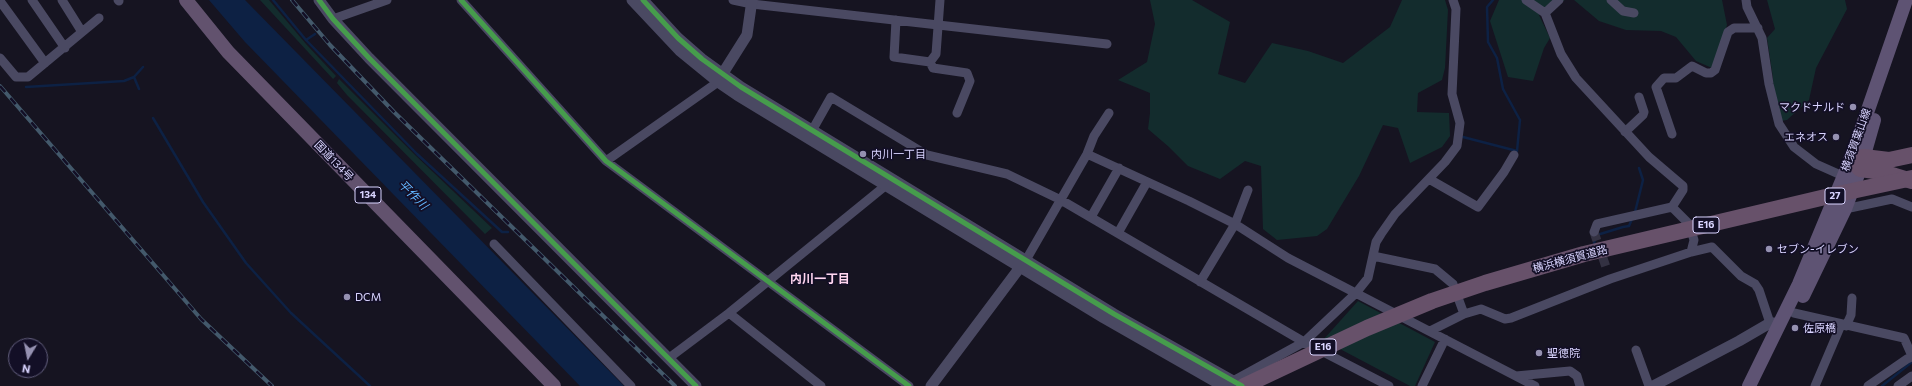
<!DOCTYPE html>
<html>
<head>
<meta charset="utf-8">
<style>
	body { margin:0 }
	#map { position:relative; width:1912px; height:386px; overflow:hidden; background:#161421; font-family:Commissioner,sans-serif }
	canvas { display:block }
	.north { position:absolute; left:8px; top:338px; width:40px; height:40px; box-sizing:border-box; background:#130f26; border:1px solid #625e7d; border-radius:50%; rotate:190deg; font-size:11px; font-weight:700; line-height:16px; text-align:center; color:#d9d4ff }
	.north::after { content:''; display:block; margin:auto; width:14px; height:18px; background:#9591b1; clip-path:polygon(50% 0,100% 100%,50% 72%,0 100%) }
</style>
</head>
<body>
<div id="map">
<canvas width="1912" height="386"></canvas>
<div class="north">N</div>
</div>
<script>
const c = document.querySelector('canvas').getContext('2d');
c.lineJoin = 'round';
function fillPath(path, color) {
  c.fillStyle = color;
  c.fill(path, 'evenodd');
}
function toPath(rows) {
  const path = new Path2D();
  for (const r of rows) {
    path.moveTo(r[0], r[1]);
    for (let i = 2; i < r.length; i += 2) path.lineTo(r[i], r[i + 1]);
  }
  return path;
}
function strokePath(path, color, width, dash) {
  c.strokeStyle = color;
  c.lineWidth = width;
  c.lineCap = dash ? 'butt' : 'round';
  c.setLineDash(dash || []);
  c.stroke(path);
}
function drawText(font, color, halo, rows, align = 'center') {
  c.font = font + ' Commissioner,"Noto Sans JP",sans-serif';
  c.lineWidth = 3.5;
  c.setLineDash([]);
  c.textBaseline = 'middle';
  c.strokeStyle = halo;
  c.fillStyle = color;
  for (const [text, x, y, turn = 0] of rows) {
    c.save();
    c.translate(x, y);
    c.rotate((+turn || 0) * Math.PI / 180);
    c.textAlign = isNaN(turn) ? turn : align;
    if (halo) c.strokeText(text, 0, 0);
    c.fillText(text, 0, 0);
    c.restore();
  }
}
fillPath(toPath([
	[260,0,269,0,306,44,336,76,333,79],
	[1150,0,1192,0,1230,22,1218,74,1245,83,1272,43,1308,51,1343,63,1390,27,1402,0,1445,0,1448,10,1445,68,1442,80,1418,93,1417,112,1449,113,1450,136,1442,147,1410,163,1398,128,1383,125,1359,176,1327,229,1317,236,1277,240,1263,229,1261,166,1245,161,1220,179,1188,166,1169,147,1148,129,1150,113,1150,93,1118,80,1147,62,1155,24],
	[1499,0,1565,0,1539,15,1550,38,1544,48,1533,81,1508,77,1490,21],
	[1574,0,1722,0,1727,25,1712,68,1696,61,1676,37,1661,31,1626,30,1599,21],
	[1767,0,1845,0,1847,9,1816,68,1809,100,1787,120,1774,122,1773,78,1767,38,1775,29],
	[339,79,415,155,492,228,485,234,347,95,337,83],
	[1358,301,1435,342,1415,386,1410,386,1323,340]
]), '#132c2d');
fillPath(toPath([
	[209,0,245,0,624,386,580,386,245,42]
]), '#0d2144');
strokePath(toPath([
	[273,0,306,40,417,154,502,232,508,232],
	[306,40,315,34],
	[134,77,139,89],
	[26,87,124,81,134,77,143,67],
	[153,118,203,202,246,263,291,313,370,386],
	[1463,137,1517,151,1520,120,1503,89,1497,58,1488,42,1487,7,1493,0],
	[1635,212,1643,180,1639,168],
	[1594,243,1597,235,1623,227,1629,226,1632,219],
	[1882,386,1912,362]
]), '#0d2144', 2.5);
strokePath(toPath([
	[1594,232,1607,270]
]), '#333142', 9, [9, 4.5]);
strokePath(toPath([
	[32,0,65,48],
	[62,0,82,32],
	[118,0,119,1],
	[461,0,606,161,909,386],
	[733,0,752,4,1107,44],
	[1526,0,1545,13,1559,0],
	[1611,0,1623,11,1634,13],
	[1746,0,1747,7,1762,38,1769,84,1779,124,1794,147,1816,164,1843,176],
	[0,1,45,63],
	[1545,13,1561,54,1576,78,1649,157,1683,186,1683,190,1672,207,1597,224,1594,232],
	[333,19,387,0],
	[896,20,894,57,930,62,936,54,940,0],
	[0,58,16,77,28,77,99,18],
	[930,62,933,68,967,73,970,81,957,113],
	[1625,132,1643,115,1644,112,1639,97],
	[1672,134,1656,87,1664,78,1676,78,1692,66,1706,73,1711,73,1715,70,1728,32,1734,28,1758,28],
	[809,136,831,97,927,155,1007,174,1061,200,1304,342,1389,386],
	[1087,154,1189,201,1235,224,1288,258,1535,386],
	[606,161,718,82],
	[1429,179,1478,207,1504,172,1514,155],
	[1672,207,1689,224,1694,240,1691,252],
	[1845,209,1892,199,1912,207],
	[1091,217,1119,168],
	[1118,233,1147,182],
	[494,244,631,386],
	[1373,256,1435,269,1453,284,1464,314],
	[1026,260,1087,154,1094,136,1109,113],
	[1200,282,1235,224,1248,190],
	[729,313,821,386],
	[1794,313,1904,338,1912,356],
	[1846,326,1851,315,1852,298],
	[1430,331,1464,314,1481,309,1505,319,1511,318,1610,279,1691,252,1712,247,1741,276,1755,284,1759,290,1770,323],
	[1636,350,1649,386],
	[669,358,729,313,890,182],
	[1516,376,1570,371,1577,376,1580,386],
	[1230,386,1233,381,1304,342,1356,293,1368,278,1376,242,1381,234,1395,214,1445,162,1457,146,1460,123,1452,94,1456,9,1453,0],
	[1422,386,1445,339],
	[1815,386,1841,325],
	[1868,386,1907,359,1912,357],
	[1898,386,1912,376]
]), '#4a4962', 9);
strokePath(toPath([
	[319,0,333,19,369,58,696,386],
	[632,0,680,51,718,82,737,95,1104,318,1223,386],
	[643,0,678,38,702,59,741,87,1114,314,1242,386],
	[718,81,747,35,752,0],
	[931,386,1024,262],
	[1653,386,1739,341,1770,323,1780,323]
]), '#4a4962', 11);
strokePath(toPath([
	[1803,296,1845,209,1860,169,1874,120],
	[1749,386,1799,284,1851,159,1906,0]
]), '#5e5373', 14);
strokePath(toPath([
	[186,0,228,52,554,386]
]), '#62526e', 14);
strokePath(toPath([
	[1851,159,1860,169,1882,172,1912,181],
	[1851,159,1864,157,1889,160,1912,155]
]), '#67516a', 16);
const rail = toPath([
	[292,0,330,45,394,112,675,386],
	[0,86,201,319,272,386]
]);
strokePath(rail, '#43596b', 4);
strokePath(rail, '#130f26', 2.5, [8]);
strokePath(toPath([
	[1244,386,1367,328,1432,301,1485,283,1584,254,1838,194,1912,178]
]), '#67516a', 16);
strokePath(toPath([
	[319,0,333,19,369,58,696,386],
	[461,0,606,161,909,386],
	[643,0,678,38,702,59,741,87,1114,314,1242,386]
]), '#469c4c', 5);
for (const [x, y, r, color] of [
	[1853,107,4,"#9591b1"],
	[1836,137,4,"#9591b1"],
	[863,154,4,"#9591b1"],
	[1769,249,4,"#9591b1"],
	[347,297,4,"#9591b1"],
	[1795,328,4,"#9591b1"],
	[1539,353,4,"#9591b1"]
]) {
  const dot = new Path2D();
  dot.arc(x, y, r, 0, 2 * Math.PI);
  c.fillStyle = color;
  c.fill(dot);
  strokePath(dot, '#130f26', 1.5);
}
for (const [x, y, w] of [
	[368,195,26],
	[1835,196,20],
	[1706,225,26],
	[1323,347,26]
]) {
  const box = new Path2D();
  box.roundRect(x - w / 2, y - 8, w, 16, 3);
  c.fillStyle = '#130f26';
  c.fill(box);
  strokePath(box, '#d9d4ff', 1);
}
drawText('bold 10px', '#d9d4ff', null, [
	["134",368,195],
	["27",1835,196],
	["E16",1706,225],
	["E16",1323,347]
]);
drawText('11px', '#d9d4ff', '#130f26', [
	["マクドナルド",1845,107,"right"],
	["エネオス",1828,137,"right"],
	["内川一丁目",871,154],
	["セブン-イレブン",1777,249],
	["DCM",355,297],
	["佐原橋",1803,328],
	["聖徳院",1547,353]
], 'left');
drawText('11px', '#d9d4ff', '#130f26', [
	["横須賀葉山線",1856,140,-70],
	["国道134号",334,161,46],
	["横浜横須賀道路",1570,259,-15]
]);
drawText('italic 12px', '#62b6ff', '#130f26', [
	["平作川",413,195,45]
]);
drawText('bold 12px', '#ffd6f0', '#130f26', [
	["内川一丁目",820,279]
]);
</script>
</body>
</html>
